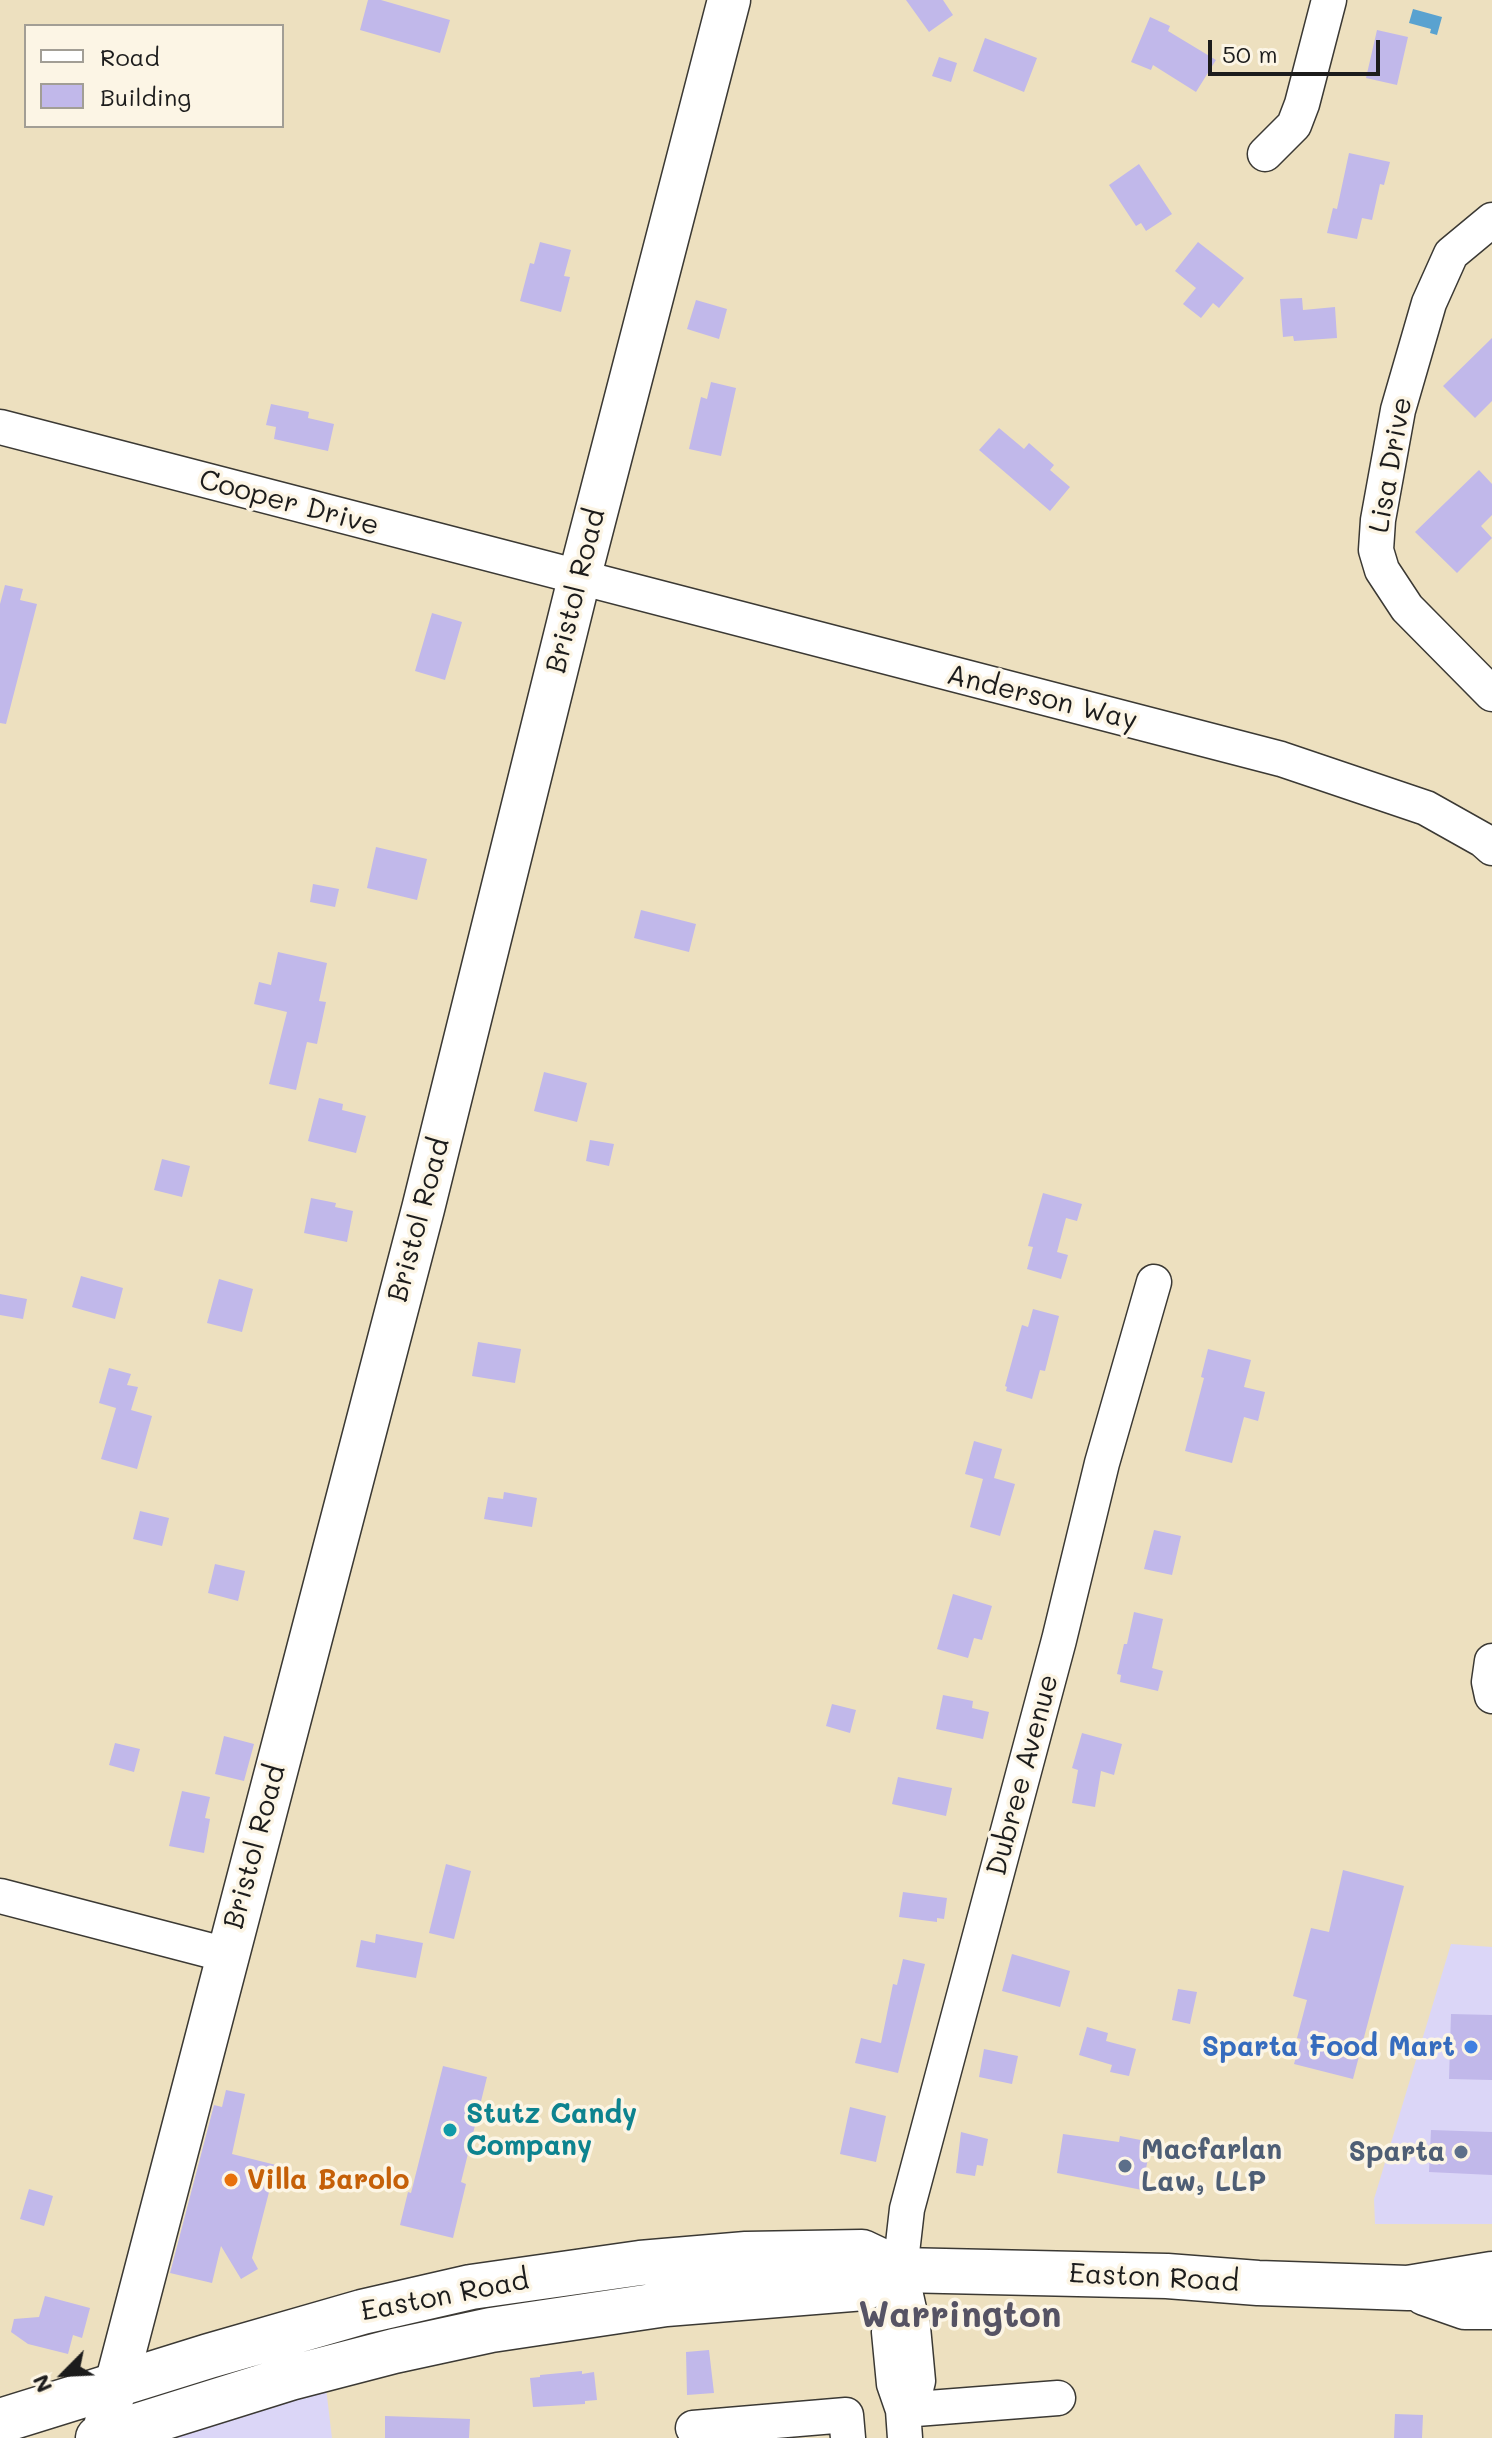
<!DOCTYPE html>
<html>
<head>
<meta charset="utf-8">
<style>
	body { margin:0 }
	#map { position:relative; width:1492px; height:2438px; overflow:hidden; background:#ede0bf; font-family:Mali,sans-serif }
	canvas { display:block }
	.legend { position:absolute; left:24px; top:24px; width:260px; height:104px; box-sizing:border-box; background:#fcf5e5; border:2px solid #a29e95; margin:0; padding:10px 14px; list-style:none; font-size:24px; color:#1c1c1c }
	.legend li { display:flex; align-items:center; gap:16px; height:40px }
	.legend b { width:40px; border:2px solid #a29e95 }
	.north { position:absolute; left:24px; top:2334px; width:80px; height:80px; -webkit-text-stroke:6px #fcf5e5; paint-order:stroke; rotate:246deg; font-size:22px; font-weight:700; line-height:32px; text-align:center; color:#1c1c1c }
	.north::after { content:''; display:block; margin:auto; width:28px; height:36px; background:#1c1c1c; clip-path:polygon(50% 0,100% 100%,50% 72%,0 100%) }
	.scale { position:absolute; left:1208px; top:40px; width:172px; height:36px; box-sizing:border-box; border:4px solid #1c1c1c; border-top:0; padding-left:10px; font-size:24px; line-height:28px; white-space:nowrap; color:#1c1c1c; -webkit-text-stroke:6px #fcf5e5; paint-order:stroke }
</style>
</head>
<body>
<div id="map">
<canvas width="1492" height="2438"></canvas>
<ul class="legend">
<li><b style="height:10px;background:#fff"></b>Road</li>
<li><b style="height:22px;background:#c1b8ea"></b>Building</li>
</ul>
<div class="north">N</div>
<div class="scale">50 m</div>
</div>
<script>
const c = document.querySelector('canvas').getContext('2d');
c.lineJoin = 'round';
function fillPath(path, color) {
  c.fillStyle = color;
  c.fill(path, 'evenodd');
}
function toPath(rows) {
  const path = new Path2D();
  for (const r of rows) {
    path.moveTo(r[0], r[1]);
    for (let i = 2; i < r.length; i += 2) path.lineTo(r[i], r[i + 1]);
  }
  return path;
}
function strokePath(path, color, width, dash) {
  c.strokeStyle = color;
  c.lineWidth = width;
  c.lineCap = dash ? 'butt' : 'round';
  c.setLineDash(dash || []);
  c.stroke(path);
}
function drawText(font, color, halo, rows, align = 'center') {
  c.font = font + ' Mali,sans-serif';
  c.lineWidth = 7;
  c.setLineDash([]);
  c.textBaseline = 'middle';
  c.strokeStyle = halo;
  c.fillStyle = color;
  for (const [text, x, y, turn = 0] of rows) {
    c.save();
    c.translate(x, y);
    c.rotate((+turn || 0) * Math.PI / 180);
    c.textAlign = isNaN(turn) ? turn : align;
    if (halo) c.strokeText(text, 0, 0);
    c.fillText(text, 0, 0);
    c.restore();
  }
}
fillPath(toPath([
	[1451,1944,1492,1947,1492,2224,1375,2224,1374,2199],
	[326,2388,332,2438,158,2438]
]), '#dbd6f7');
fillPath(toPath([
	[1413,9,1442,17,1437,35,1430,33,1431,29,1409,23]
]), '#59a2d0');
fillPath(toPath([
	[368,0,381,0,450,20,440,53,360,30],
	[906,0,943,0,953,15,929,32],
	[1150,17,1170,26,1168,31,1216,60,1196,92,1153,65,1151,70,1131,62],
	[1377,30,1408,37,1397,85,1366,78],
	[985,38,1037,58,1024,92,973,71],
	[939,57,957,63,951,82,932,76],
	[1349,153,1390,162,1384,185,1380,184,1372,220,1362,218,1357,239,1327,233,1333,208,1337,209],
	[1139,164,1172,214,1146,231,1141,223,1136,226,1109,185],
	[540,242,571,250,564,276,570,277,561,312,520,301,530,263,534,264],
	[1198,242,1244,278,1219,308,1213,303,1201,318,1183,304,1196,288,1175,271],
	[1302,298,1303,310,1335,307,1337,338,1294,341,1293,336,1283,337,1280,299],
	[696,300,727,309,719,339,687,329],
	[1492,338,1492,401,1475,418,1443,386],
	[711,382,736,388,721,456,689,449,701,397,707,399],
	[271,404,309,412,308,418,334,424,328,451,274,439,276,427,266,425],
	[999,428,1024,449,1029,443,1054,465,1050,470,1070,487,1050,511,979,450],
	[1479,470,1492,484,1492,515,1481,526,1492,538,1457,573,1415,532],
	[5,585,23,589,20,600,37,604,6,724,0,723,0,604],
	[432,613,462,622,445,680,415,671],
	[376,847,427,859,417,900,367,888],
	[313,884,339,889,335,907,310,902],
	[641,910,696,924,689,952,634,938],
	[278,952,327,963,319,1001,326,1002,317,1044,307,1042,296,1090,269,1084,287,1012,254,1004,259,982,271,985],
	[544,1072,587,1083,577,1122,534,1111],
	[319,1098,343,1104,342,1110,366,1116,356,1153,308,1141],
	[590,1140,614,1144,609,1166,586,1161],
	[162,1159,190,1166,182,1197,154,1190],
	[1043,1193,1082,1204,1077,1221,1066,1218,1057,1252,1068,1255,1061,1279,1027,1269,1033,1247,1028,1246],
	[311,1198,336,1203,335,1207,353,1211,347,1242,304,1233],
	[81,1276,123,1288,115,1319,72,1307],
	[219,1279,253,1289,242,1332,207,1323],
	[0,1294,27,1299,23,1319,0,1315],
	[1033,1309,1059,1316,1045,1371,1040,1370,1032,1399,1006,1391,1007,1387,1005,1386,1022,1325,1028,1327],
	[478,1342,521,1349,515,1383,472,1376],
	[1208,1349,1251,1360,1244,1387,1265,1392,1258,1421,1244,1417,1232,1463,1185,1451,1204,1378,1201,1377],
	[109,1368,131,1374,127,1385,138,1387,131,1410,152,1416,137,1469,101,1459,116,1408,99,1403],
	[974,1441,1002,1449,994,1478,1015,1484,1000,1536,970,1527,983,1479,965,1474],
	[504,1492,537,1498,532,1527,484,1519,488,1497,503,1499],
	[140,1511,169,1518,162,1546,133,1539],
	[1154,1530,1181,1536,1172,1575,1144,1569],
	[215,1564,245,1571,238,1601,208,1593],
	[953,1594,992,1606,982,1640,974,1638,968,1658,937,1649],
	[1134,1612,1163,1619,1152,1668,1163,1671,1158,1691,1120,1682,1121,1675,1117,1674,1124,1644,1127,1644],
	[943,1695,973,1701,972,1708,989,1712,983,1739,936,1729],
	[832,1704,856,1710,850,1733,826,1726],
	[1082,1733,1122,1744,1114,1775,1101,1771,1095,1807,1072,1803,1078,1770,1072,1768],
	[224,1736,254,1744,244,1781,215,1774],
	[115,1743,140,1749,134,1772,109,1765],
	[898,1777,952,1788,946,1816,892,1804],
	[182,1791,210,1797,205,1818,210,1819,204,1853,169,1846],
	[446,1864,471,1871,454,1939,429,1933],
	[1343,1870,1404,1886,1353,2079,1294,2064,1301,2039,1297,2038,1307,2000,1293,1996,1311,1928,1329,1932],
	[903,1892,947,1898,944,1919,937,1918,937,1922,899,1917],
	[376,1934,423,1943,416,1978,356,1967,361,1940,375,1943],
	[1012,1954,1070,1971,1060,2007,1002,1991],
	[903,1959,925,1964,898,2073,855,2063,861,2038,881,2043,893,1984,897,1985],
	[1178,1989,1197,1992,1190,2024,1172,2020],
	[1451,2014,1492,2015,1492,2080,1449,2079],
	[1087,2027,1108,2033,1106,2041,1136,2049,1129,2076,1110,2072,1112,2065,1079,2055],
	[984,2049,1018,2056,1012,2084,979,2077],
	[443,2066,487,2077,461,2182,466,2184,453,2238,400,2225,408,2192,411,2193],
	[226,2090,245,2094,232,2154,276,2165,252,2258,258,2269,241,2279,221,2246,212,2283,170,2273,214,2105,222,2107],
	[850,2107,886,2116,876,2162,840,2154],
	[1431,2130,1492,2132,1492,2175,1429,2172],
	[961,2132,988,2139,983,2166,977,2165,975,2176,956,2173],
	[1063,2134,1119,2142,1120,2136,1151,2142,1142,2190,1057,2173],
	[29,2189,53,2196,44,2226,20,2219],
	[45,2296,90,2308,82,2338,73,2335,68,2354,28,2344,11,2332,14,2319,39,2317],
	[709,2350,714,2393,687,2395,686,2352],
	[582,2371,582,2374,594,2372,597,2400,585,2401,585,2404,533,2407,530,2378,540,2377,540,2375],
	[1395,2414,1423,2415,1422,2438,1394,2438],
	[385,2416,470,2419,469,2438,385,2438]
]), '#c1b8ea');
const minor = toPath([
	[1265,154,1294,125,1302,104,1329,0],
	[1492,220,1451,254,1429,303,1398,410,1378,520,1376,550,1382,570,1407,608,1492,694],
	[0,427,1281,759,1426,808,1483,840,1492,848],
	[1492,1661,1489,1682,1492,1696],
	[0,1896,227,1955],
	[903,2282,913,2327,918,2381,915,2393,903,2410],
	[903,2410,1058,2398],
	[693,2428,846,2415,848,2438],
	[905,2438,903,2410,894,2384,889,2332,900,2270,907,2209,1059,1640,1102,1463,1154,1282]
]);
const major = toPath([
	[102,2438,423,1209,579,579,729,0]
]);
const highway = toPath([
	[1425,2293,1465,2307,1492,2307],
	[0,2421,209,2356,362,2312,471,2287,640,2263,746,2254,862,2252,900,2270,1167,2276,1258,2283,1408,2288,1492,2274],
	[98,2438,290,2378,394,2351,491,2330,666,2304,864,2288,900,2270]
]);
strokePath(minor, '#3b3934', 37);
strokePath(major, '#3b3934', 45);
strokePath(highway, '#3b3934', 47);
strokePath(minor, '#fff', 34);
strokePath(major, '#fff', 42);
strokePath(highway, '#fff', 44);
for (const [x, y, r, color] of [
	[1471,2047,8,"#3f7fe0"],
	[450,2130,8,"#0f9aa8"],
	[1461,2152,8,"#5c6f8a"],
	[1125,2166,8,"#5c6f8a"],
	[231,2180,8,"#e8710a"]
]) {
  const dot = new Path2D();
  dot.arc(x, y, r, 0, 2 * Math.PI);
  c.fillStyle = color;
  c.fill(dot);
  strokePath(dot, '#fcf5e5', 3);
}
drawText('28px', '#1c1c1c', '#fcf5e5', [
	["Lisa Drive",1391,465,-80],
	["Cooper Drive",289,503,15],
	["Bristol Road",576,591,-76],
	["Anderson Way",1042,698,14],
	["Bristol Road",419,1220,-75],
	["Dubree Avenue",1023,1775,-75],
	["Bristol Road",255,1847,-75],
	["Easton Road",1154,2278,3],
	["Easton Road",445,2296,-11]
]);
drawText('bold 28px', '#366cbe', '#fcf5e5', [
	["Sparta Food Mart",1455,2047]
], 'right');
drawText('bold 28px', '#0d838f', '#fcf5e5', [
	["Stutz Candy",466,2114],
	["Company",466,2146]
], 'left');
drawText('bold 28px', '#4e5e75', '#fcf5e5', [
	["Macfarlan",1141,2150],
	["Law, LLP",1141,2182],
	["Sparta",1445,2152,"right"]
], 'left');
drawText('bold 28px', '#c56008', '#fcf5e5', [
	["Villa Barolo",247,2180]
], 'left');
drawText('bold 36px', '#565364', '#fcf5e5', [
	["Warrington",960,2316]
]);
</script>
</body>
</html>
